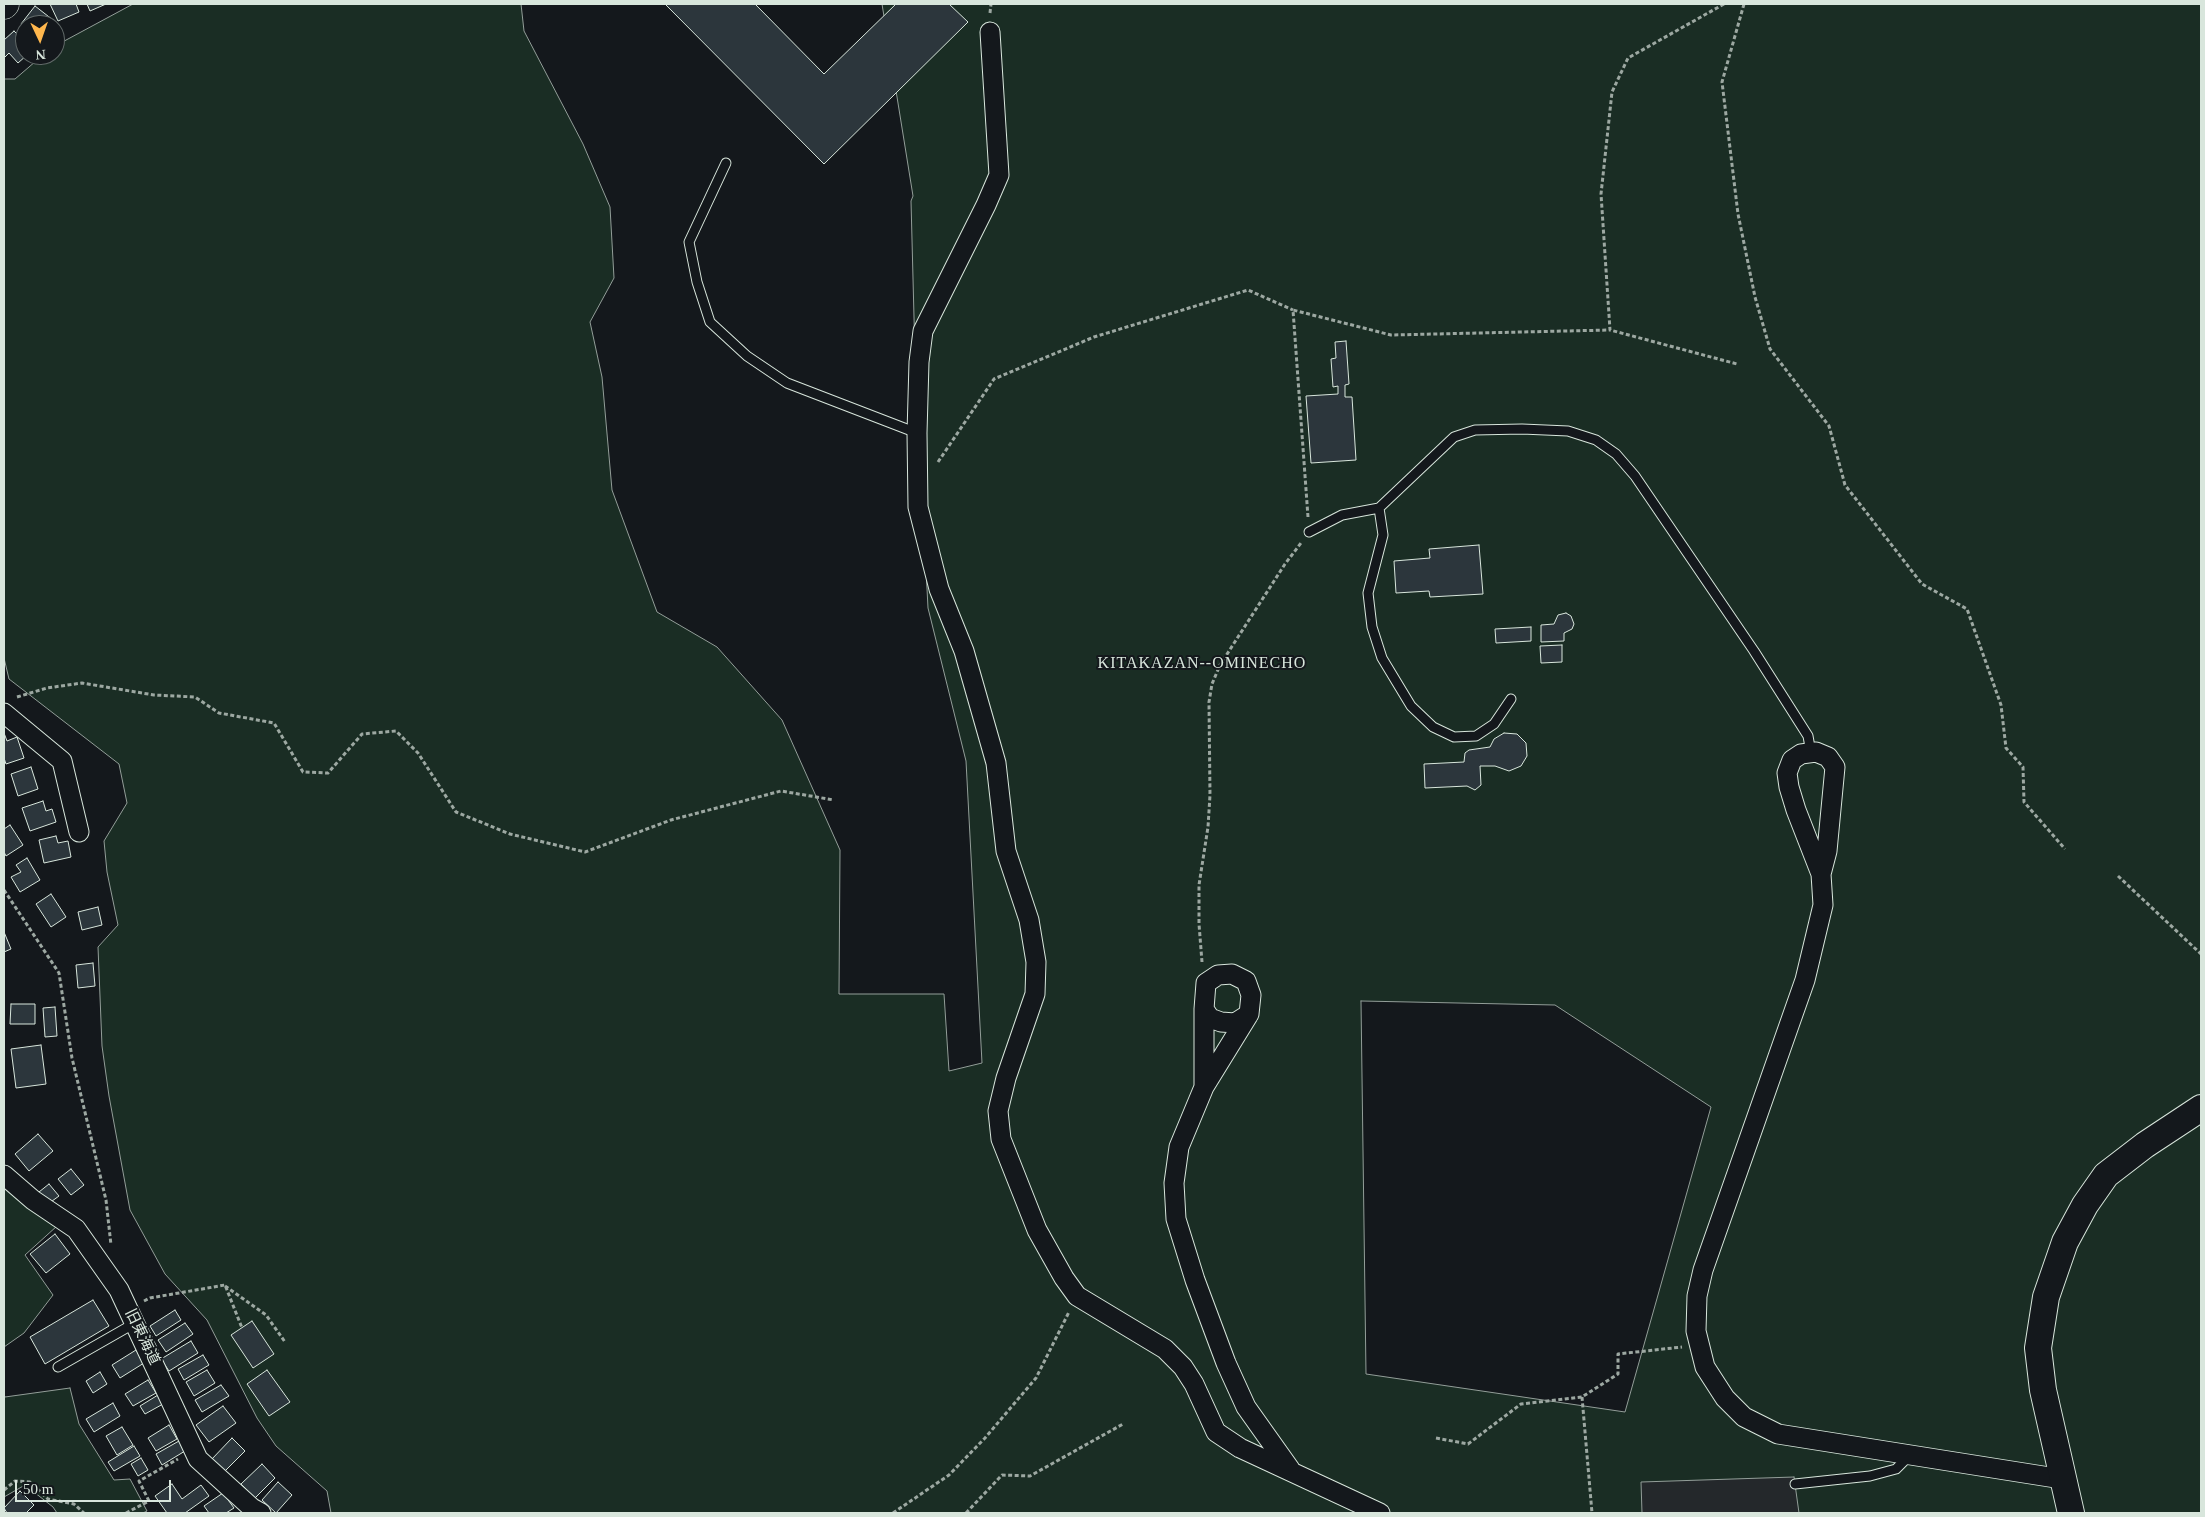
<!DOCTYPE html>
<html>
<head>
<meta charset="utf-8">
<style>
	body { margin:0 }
	#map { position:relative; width:2205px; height:1517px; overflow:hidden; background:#14181c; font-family:"Times New Roman",serif }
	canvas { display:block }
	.frame { position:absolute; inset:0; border:5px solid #d8e6dc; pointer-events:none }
	.north { position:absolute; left:15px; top:15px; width:50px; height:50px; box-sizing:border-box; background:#14181c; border:1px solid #626a69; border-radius:50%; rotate:177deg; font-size:14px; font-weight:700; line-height:20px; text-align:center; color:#d8e6dc }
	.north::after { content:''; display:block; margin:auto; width:18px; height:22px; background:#ffb74d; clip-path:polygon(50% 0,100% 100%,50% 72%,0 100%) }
	.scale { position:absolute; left:15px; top:1480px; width:156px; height:22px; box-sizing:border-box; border:2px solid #d8e6dc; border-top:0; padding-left:6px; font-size:15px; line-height:18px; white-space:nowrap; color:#d8e6dc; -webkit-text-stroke:4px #14181c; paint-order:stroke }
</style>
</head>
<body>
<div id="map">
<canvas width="2205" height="1517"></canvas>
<div class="frame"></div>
<div class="north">N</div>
<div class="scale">50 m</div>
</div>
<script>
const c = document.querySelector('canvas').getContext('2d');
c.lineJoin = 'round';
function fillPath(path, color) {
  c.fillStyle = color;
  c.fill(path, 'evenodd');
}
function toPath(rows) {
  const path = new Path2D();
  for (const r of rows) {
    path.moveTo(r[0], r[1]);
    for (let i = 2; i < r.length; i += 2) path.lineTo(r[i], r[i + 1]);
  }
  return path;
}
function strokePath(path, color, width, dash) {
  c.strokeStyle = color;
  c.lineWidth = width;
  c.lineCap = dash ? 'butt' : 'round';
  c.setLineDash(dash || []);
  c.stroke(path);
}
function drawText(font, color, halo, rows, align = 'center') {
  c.font = font + ' "Times New Roman","Noto Sans JP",serif';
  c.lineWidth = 4;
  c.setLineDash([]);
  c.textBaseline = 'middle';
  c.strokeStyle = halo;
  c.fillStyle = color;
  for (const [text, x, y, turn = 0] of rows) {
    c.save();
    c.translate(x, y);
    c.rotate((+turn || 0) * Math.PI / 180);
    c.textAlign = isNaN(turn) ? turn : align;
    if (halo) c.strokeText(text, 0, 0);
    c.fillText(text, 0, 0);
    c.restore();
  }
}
const green = toPath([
	[133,4,521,4,524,31,583,144,610,207,614,278,590,322,602,377,612,490,657,612,717,647,782,720,840,850,839,994,944,994,949,1071,982,1063,966,761,928,608,915,356,911,201,913,196,882,4,2201,4,2201,1513,331,1513,327,1491,276,1446,257,1418,207,1320,165,1274,130,1210,109,1096,102,1046,98,947,118,925,107,872,104,841,127,803,119,764,9,679,4,658,4,79,15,79,43,55,55,55,55,46,133,4],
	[1361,1001,1555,1005,1711,1107,1625,1412,1366,1374,1361,1001],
	[4,1185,57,1226,25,1255,53,1295,24,1333,4,1347,4,1185],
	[70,1388,79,1424,114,1480,130,1479,147,1511,143,1513,57,1513,53,1507,25,1485,4,1497,4,1395,5,1397,70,1388]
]);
fillPath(green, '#1a2d24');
strokePath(green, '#939e99', 1);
const parking = toPath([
	[1794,1477,1799,1513,1642,1513,1641,1482,1794,1477]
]);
fillPath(parking, '#24282b');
strokePath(parking, '#939e99', 1);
const building = toPath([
	[50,4,76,4,79,12,58,21,50,4],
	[87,4,106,4,90,11,87,4],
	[665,4,755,4,824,74,896,4,949,4,968,22,824,164,665,4],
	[35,6,53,20,49,25,25,25,25,28,21,24,35,6],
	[14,31,25,42,25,55,27,55,18,63,9,53,4,58,4,40,14,31],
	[1346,341,1349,384,1345,385,1345,397,1352,397,1356,460,1311,463,1306,396,1338,394,1338,386,1333,387,1331,359,1336,358,1335,342,1346,341],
	[1479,545,1483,594,1430,597,1429,591,1396,593,1394,561,1430,558,1429,549,1479,545],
	[1566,613,1571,616,1574,624,1572,629,1564,633,1564,641,1541,642,1541,625,1554,624,1558,615,1566,613],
	[1531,627,1531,641,1496,643,1495,629,1531,627],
	[1562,645,1562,662,1541,663,1540,646,1562,645],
	[4,733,7,741,17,737,24,758,6,764,4,758,4,733],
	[1504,733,1517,734,1526,743,1527,756,1521,766,1509,771,1495,766,1480,766,1481,785,1475,790,1467,786,1425,788,1424,764,1464,762,1465,753,1469,750,1490,747,1494,739,1504,733],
	[31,767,38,789,18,796,11,774,31,767],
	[43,801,46,811,52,809,56,822,30,831,22,808,43,801],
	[10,825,23,845,6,856,4,852,4,829,10,825],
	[56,836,58,843,68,841,71,857,44,863,39,840,56,836],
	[27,858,40,880,20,892,11,877,21,872,16,865,27,858],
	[51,894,66,917,51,927,36,904,51,894],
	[98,907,102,925,82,930,78,912,98,907],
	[4,932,11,949,4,952,4,932],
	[93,963,95,986,78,988,76,965,93,963],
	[11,1004,35,1004,35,1024,10,1024,11,1004],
	[55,1007,57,1036,45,1037,43,1008,55,1007],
	[41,1045,46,1084,16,1088,11,1049,41,1045],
	[38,1134,53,1151,29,1171,15,1154,38,1134],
	[71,1169,84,1185,71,1195,58,1179,71,1169],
	[49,1184,59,1196,48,1204,39,1192,49,1184],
	[55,1234,70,1254,46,1273,30,1254,55,1234],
	[93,1300,109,1326,45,1364,30,1337,93,1300],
	[175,1310,181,1320,156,1336,150,1326,175,1310],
	[252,1321,274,1354,253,1368,231,1335,252,1321],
	[185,1323,193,1334,166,1352,158,1340,185,1323],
	[191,1341,198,1353,169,1371,161,1359,191,1341],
	[136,1350,144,1363,120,1378,112,1365,136,1350],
	[203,1355,209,1365,184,1380,178,1369,203,1355],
	[207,1370,215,1383,194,1396,186,1382,207,1370],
	[267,1370,290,1402,269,1416,247,1384,267,1370],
	[100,1372,107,1384,93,1393,86,1381,100,1372],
	[148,1380,156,1393,133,1406,125,1394,148,1380],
	[221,1385,229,1396,202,1412,195,1400,221,1385],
	[158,1395,163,1404,145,1414,140,1406,158,1395],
	[113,1403,120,1416,94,1432,86,1419,113,1403],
	[223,1406,236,1423,209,1442,196,1425,223,1406],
	[169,1425,177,1439,156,1451,148,1438,169,1425],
	[122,1427,133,1445,117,1455,106,1436,122,1427],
	[232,1438,245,1451,224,1472,211,1460,232,1438],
	[179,1441,185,1451,162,1465,156,1454,179,1441],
	[134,1446,140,1456,114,1471,108,1462,134,1446],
	[141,1458,148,1470,138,1476,131,1464,141,1458],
	[262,1464,275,1478,255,1498,241,1484,262,1464],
	[278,1482,292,1495,276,1513,262,1500,278,1482],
	[172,1484,182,1499,201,1485,209,1496,185,1513,167,1513,155,1496,172,1484],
	[20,1491,34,1505,26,1513,7,1513,4,1508,20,1491],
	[223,1493,234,1508,226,1513,209,1513,204,1506,223,1493]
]);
fillPath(building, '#2c363c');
strokePath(building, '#d8e6dc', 1);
const lane = toPath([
	[726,163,689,242,697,282,710,322,747,356,787,383,917,433],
	[1379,508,1383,535,1368,593,1372,627,1382,658,1411,706,1433,727,1454,737,1476,736,1494,724,1511,699],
	[1309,532,1342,515,1379,508,1454,437,1475,430,1522,429,1568,431,1596,440,1616,454,1635,476,1754,651,1808,736,1811,753],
	[58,1367,135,1323],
	[1795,1484,1870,1476,1896,1469,1910,1455]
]);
const street = toPath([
	[990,32,999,175,986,205,923,331,919,362,917,433,918,507,939,589,964,651,996,763,1006,851,1029,920,1036,962,1035,994,1006,1078,998,1111,1001,1139,1037,1230,1064,1278,1077,1296,1165,1349,1183,1367,1194,1384,1216,1432,1240,1448,1380,1513],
	[4,713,62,761,79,832],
	[1821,874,1796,810,1789,787,1787,773,1792,760,1801,754,1816,752,1828,757,1835,767,1827,851,1821,874,1823,905,1805,980,1703,1270,1697,1296,1696,1331,1705,1367,1725,1398,1744,1417,1778,1434,2062,1479],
	[1204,1009,1210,1018,1221,1022,1235,1023,1249,1014],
	[1204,1087,1204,1009,1206,983,1218,975,1232,974,1246,981,1251,995,1249,1014,1204,1087,1179,1147,1174,1183,1176,1219,1195,1280,1226,1363,1246,1407,1290,1469],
	[4,1175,33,1200,76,1229,119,1290,198,1459,252,1508,261,1513]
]);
const secondary = toPath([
	[2071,1513,2043,1390,2038,1348,2046,1297,2065,1242,2085,1205,2106,1175,2145,1145,2201,1108]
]);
const primary = toPath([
	[4,5,5,4]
]);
strokePath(lane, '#d8e6dc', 11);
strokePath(street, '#d8e6dc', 21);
strokePath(secondary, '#d8e6dc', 28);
strokePath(primary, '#d8e6dc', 29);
strokePath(toPath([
	[1724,4,1628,58,1612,92,1601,194,1610,330,1737,364],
	[1744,4,1722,82,1738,214,1755,297,1770,349,1829,426,1845,485,1922,584,1967,609,2001,705,2006,748,2023,767,2024,802,2065,849],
	[990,13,991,4],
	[938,462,994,379,1094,337,1248,290,1293,310],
	[1308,517,1293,310,1391,335,1610,330],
	[17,697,47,688,82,683,154,695,195,697,219,713,274,723,303,772,328,773,362,734,396,731,418,753,456,812,510,834,585,852,671,820,781,791,834,800],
	[2118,876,2201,954],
	[4,890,59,973,72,1058,106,1200,111,1245],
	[1202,962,1199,924,1199,885,1208,827,1210,795,1209,702,1212,684,1220,665,1285,564,1301,543],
	[225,1286,266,1315,285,1342],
	[144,1301,150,1298,225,1285,242,1328],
	[1582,1397,1592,1513],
	[1436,1438,1468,1444,1521,1404,1582,1397,1618,1374,1618,1354,1682,1347],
	[4,1490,15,1481,30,1482,48,1499,74,1504,84,1513],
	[126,1513,149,1501,139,1481,178,1459],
	[893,1513,949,1475,985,1438,1036,1378,1069,1312],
	[966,1513,1002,1475,1030,1476,1123,1424]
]), '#9da8a2', 3, [4, 2.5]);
strokePath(lane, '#14181c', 9);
strokePath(street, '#14181c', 19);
strokePath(secondary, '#14181c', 26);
strokePath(primary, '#14181c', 28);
drawText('15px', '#d8e6dc', '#14181c', [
	["旧東海道",142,1337,64]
]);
c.letterSpacing = '1px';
drawText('16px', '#d8e6dc', '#14181c', [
	["KITAKAZAN--OMINECHO",1202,664]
]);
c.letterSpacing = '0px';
</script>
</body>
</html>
